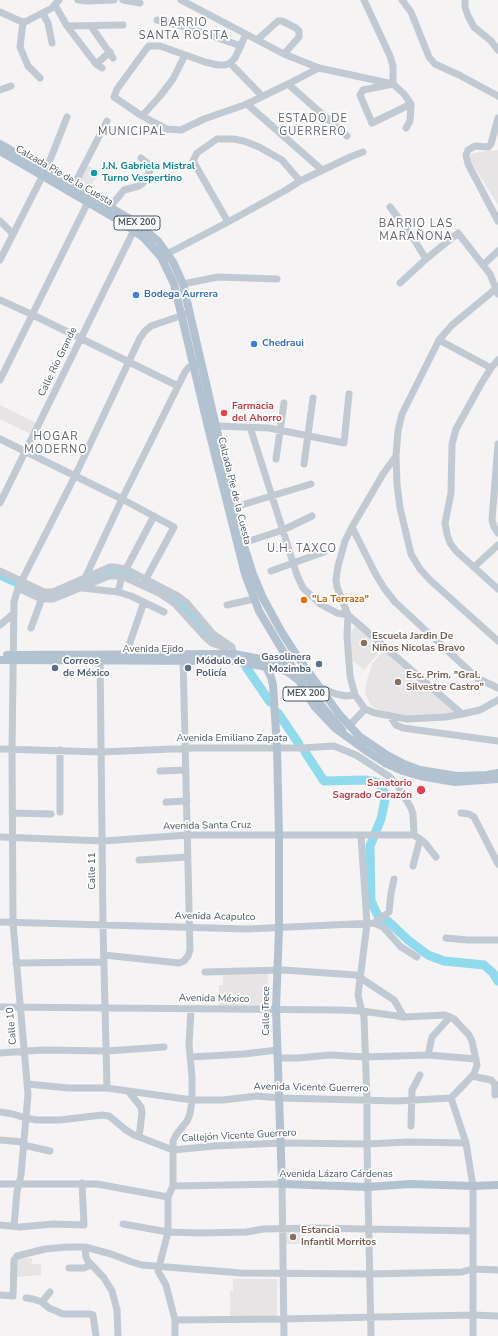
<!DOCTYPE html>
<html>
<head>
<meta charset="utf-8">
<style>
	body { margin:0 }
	canvas { display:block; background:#f5f3f3 }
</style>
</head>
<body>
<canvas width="498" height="1336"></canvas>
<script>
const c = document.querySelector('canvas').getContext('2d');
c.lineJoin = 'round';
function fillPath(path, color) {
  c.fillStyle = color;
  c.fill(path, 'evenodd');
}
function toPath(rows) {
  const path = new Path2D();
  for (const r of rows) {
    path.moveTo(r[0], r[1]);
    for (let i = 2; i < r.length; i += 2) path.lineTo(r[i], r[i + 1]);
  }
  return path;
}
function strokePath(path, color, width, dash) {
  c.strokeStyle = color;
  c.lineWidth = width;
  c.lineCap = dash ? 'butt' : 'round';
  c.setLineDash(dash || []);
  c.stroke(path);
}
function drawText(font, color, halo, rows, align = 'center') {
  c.font = font + ' "Nunito Sans",sans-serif';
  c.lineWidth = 3.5;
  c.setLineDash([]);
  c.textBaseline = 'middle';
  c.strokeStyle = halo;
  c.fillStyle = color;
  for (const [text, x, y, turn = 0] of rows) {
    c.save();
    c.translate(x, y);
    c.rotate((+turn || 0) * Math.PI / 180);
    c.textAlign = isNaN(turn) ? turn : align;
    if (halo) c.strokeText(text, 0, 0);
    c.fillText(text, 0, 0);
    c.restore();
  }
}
fillPath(toPath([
	[498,150,498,205,470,160,471,154,479,152],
	[85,164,100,172,88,189,73,181],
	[0,405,36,423,31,434,0,419],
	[357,625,383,648,364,670,351,659,351,638,350,632],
	[384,649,458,713,411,716,378,710,371,705,365,694,367,680,372,664],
	[268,974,269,1008,219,1009,219,985,223,985,223,975],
	[284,1230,302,1230,302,1244,284,1244],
	[32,1258,32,1262,30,1263,34,1264,41,1264,41,1275,15,1277,17,1259],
	[233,1279,277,1279,277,1316,230,1316,230,1291,233,1291]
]), '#e6e4e5');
strokePath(toPath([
	[0,575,44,595],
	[70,588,109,572,121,572,134,578],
	[165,594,183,604,205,631,225,646],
	[246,667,270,702],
	[278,713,299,744],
	[305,752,324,781,365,780,379,783,386,795,381,819,370,846,371,901,378,916,389,922,408,940,428,955,444,961,484,965,493,973,498,981]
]), '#90daee', 9);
strokePath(toPath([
	[78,0,87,1,114,0],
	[123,0,140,3],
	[181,0,284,54,319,68,393,84,404,94,411,104,410,121,406,128],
	[364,0,390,56,393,66,393,84,363,90,360,95,372,123,411,104],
	[402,0,411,12,429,57,435,64,459,75,498,96],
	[465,0,465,7,468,16,474,27,491,41,498,50],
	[55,5,67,26,96,64,102,68],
	[0,12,20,21,25,22,52,8,59,0],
	[43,14,48,23,52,43],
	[157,20,189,28,241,46],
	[23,22,20,47,28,66,40,78],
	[67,26,123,25],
	[91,26,113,58],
	[246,34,235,58,230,63,225,65,218,65,205,62,160,46,149,46,147,48,117,89,114,97,142,116,167,129,181,130,204,119,247,104,288,84,319,68],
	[257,40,278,21,282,21,296,28,299,31,299,37,284,54],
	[230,63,262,96],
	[96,64,110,52],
	[288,84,347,136],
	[0,90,11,86],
	[247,104,322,170],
	[142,116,160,96,173,79,185,55],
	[498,118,491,144,488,147,475,146,468,150,466,155,468,164,498,221],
	[46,170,67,117],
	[73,187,107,121],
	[110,207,124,190,139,186,143,183,151,169,150,165,141,158],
	[390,207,410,233,426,259],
	[0,221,13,234],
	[228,222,193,161,197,153,217,139,233,139,244,141,259,147,282,160,300,181],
	[163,256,228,222,286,190,300,181,350,157,363,152],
	[0,260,43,175],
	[483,265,498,251],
	[400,283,426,259,458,233,490,274,498,294],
	[183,284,218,277,277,279],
	[498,287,452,325,439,340,402,414,398,431,396,456,397,484,400,508,411,554,420,569,430,580,498,641],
	[0,300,33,315,178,386],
	[439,340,491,368],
	[498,360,491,368,481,384,456,429,452,444,451,493,445,523,447,534,450,543,456,551,498,589],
	[0,380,88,202],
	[211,427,216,426,269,428,344,443,349,394],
	[250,427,297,575,303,588,320,604,337,613,348,615],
	[0,439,122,499,174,527,146,579],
	[498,444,492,520,494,527,498,533],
	[396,456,383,474,352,527,345,541,338,566,336,579,337,587,348,615,347,636,350,676,355,695,365,709,375,713,407,719,446,717,462,714,480,710,498,700],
	[276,459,284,403],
	[304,464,313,398],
	[0,503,134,230],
	[235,507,311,484],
	[352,527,375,573,384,588,395,602,477,678,498,688],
	[243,543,283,530,312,516],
	[474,567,498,545],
	[126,569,154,516],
	[0,571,44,592,53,592,110,567,114,567,126,569,178,596,187,603,213,634,232,647,234,658],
	[271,571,324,552],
	[85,578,122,499,185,372,189,367,199,364],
	[18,588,37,597,47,599,53,599,109,576,122,576,159,593,174,603,204,636,212,643,223,647,227,654],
	[82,588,118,592,131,596,164,612],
	[118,592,122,576],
	[227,605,254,599],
	[348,615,462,714],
	[0,625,12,615],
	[31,628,42,598],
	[100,655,103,926,107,1088],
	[125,659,126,654,144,602],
	[319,687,336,694,346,696,355,695],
	[390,716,396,725,403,728,498,741],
	[349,726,365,709],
	[0,749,101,752,195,748,301,748,334,746,356,755,390,777,398,786,411,808,413,814,414,835],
	[160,771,186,770],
	[166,802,187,801],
	[60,812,60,750],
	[12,813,51,814],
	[461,813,469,814,474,817,498,864],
	[361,835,367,924,358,995,360,1004,364,1017,367,1100,367,1144,371,1336],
	[0,837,103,841,188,835,414,835],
	[420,839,425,843,436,857],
	[139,860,188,857],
	[413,866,420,839,414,835],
	[0,922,247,929,374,923,383,927,401,947,417,957],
	[374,923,389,912,391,893,394,879],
	[446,938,467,940,498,940],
	[104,955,179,963,184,961,188,956,190,950,183,656],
	[16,963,104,962],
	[205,972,283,970,356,975,394,1000,404,1017],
	[0,1007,338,1010,362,1011,404,1017,445,1015,454,1019,469,1035,472,1041,477,1065,474,1074,451,1098,466,1143,473,1186,473,1336],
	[0,1053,42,1050,107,1051,164,1047],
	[428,1055,432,1037,450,1017],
	[191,1057,244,1054,277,1050],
	[278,1058,298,1058,330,1055,365,1057,428,1055,476,1059],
	[472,1076,491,1080,495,1084,495,1095],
	[28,1084,68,1088,107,1088,192,1100,223,1100,257,1096,280,1098,397,1101,451,1098],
	[129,1092,141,1107,142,1113,139,1137],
	[0,1112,13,1114,25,1118,37,1120,60,1120,102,1115,109,1116,126,1130,134,1135,173,1150,214,1146,282,1143,367,1144,408,1142,466,1143],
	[411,1126,412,1090,420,1075],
	[0,1140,23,1142],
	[23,1145,50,1151],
	[0,1184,97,1184,168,1197],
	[173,1186,282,1184,284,1336],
	[123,1224,168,1232,200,1233,247,1232,263,1229,315,1228,472,1231],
	[0,1225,20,1227,53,1224,84,1225,82,1183],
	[14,1226,17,1192,21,1175,28,1094,13,923,12,749,14,602,18,588,75,476,140,338,145,331,151,326,186,314],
	[85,1247,86,1257,88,1261,104,1278,112,1291,117,1310,118,1336],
	[69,1268,84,1268,91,1265],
	[0,1295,13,1296,14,1260,17,1256,45,1249,67,1247,85,1247,111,1254,132,1262,142,1265,241,1273,369,1274,462,1272,472,1269,498,1270],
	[26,1298,33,1299,42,1302,49,1308,63,1314,89,1314,93,1315,96,1336],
	[42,1302,50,1292],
	[175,1320,283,1319,473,1315,498,1316],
	[175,1336,175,1320,166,1285,158,1271,168,1232,168,1197,173,1186,173,1141,176,1135,187,1121,190,1114,192,1100,192,1077,189,1044,191,1009]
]), '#c1cad2', 7);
strokePath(toPath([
	[0,144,137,223,158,241,173,262,183,284,243,543,253,574,263,598,281,631,297,656,339,714,359,736,387,755,404,764,420,770,457,776,487,775,498,773],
	[0,151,120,221,144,238,161,257,174,284,208,427,245,574,259,611,290,663,305,692,315,707,335,728,368,752,385,763,403,771,420,776,455,782,498,779],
	[7,655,234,654,266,660,287,666,306,678,312,686],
	[0,660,234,661,278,669,288,672,297,679],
	[265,665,271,677,273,685,277,748,279,835,279,928,276,1009,282,1184,368,1187,410,1184,473,1186,498,1185],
	[311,693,342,730]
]), '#b3c2d1', 8);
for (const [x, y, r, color] of [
	[94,173,4,"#0f9aa8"],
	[136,295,4,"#3f7fe0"],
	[254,344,4,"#3f7fe0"],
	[224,413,4,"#e0444e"],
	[304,600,4,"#e8710a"],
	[364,643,4,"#8d6e63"],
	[319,664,4,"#5c6f8a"],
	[55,668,4,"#5c6f8a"],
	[188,668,4,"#5c6f8a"],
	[398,682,4,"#8d6e63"],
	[421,790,5,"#e0444e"],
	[293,1237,4,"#8d6e63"]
]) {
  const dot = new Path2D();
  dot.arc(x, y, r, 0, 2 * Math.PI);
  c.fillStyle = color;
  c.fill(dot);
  strokePath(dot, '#fff', 1.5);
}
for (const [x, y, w] of [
	[137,223,46],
	[306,694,46]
]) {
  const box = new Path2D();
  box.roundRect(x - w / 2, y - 7, w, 14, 3);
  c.fillStyle = '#fff';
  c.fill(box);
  strokePath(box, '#4a5661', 1);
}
drawText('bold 9px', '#4a5661', null, [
	["MEX 200",137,223],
	["MEX 200",306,694]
]);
drawText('bold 10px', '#0d838f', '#fff', [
	["J.N. Gabriela Mistral",102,167],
	["Turno Vespertino",102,179]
], 'left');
drawText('10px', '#4a5661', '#fff', [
	["Calzada Pie de la Cuesta",64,176,30],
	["Calle Río Grande",58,362,-64],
	["Calzada Pie de la Cuesta",234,491,76],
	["Avenida Ejido",153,650],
	["Avenida Emiliano Zapata",232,739],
	["Avenida Santa Cruz",207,826,-1],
	["Calle 11",93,871,-90],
	["Avenida Acapulco",215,917,1],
	["Avenida México",214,999,1],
	["Calle Trece",267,1011,-90],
	["Calle 10",12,1026,-95],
	["Avenida Vicente Guerrero",311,1088,1],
	["Callejón Vicente Guerrero",239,1136,-3],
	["Avenida Lázaro Cárdenas",336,1175]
]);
drawText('bold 10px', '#366cbe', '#fff', [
	["Bodega Aurrera",144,295],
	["Chedraui",262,344]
], 'left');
drawText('bold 10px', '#be3a42', '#fff', [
	["Farmacia",232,407],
	["del Ahorro",232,419],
	["Sanatorio",412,784,"right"],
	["Sagrado Corazón",412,796,"right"]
], 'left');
drawText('bold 10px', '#c56008', '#fff', [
	["\"La Terraza\"",312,600]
], 'left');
drawText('bold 10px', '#785e54', '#fff', [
	["Escuela Jardin De",372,637],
	["Niños Nicolas Bravo",372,649],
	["Esc. Prim. \"Gral.",406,676],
	["Silvestre Castro\"",406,688],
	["Estancia",301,1231],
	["Infantil Morritos",301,1243]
], 'left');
drawText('bold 10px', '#4e5e75', '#fff', [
	["Gasolinera",311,658,"right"],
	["Mozimba",311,670,"right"],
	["Correos",63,662],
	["de México",63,674],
	["Módulo de",196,662],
	["Policía",196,674]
], 'left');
c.letterSpacing = '1px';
drawText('11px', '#5f6368', '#fff', [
	["BARRIO",184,23],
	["SANTA ROSITA",184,36],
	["ESTADO DE",313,119],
	["GUERRERO",313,132],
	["MUNICIPAL",132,132],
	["BARRIO LAS",416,224],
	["MARAÑONA",416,237],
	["HOGAR",56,437],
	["MODERNO",56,450],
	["U.H. TAXCO",302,549]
]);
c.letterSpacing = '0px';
</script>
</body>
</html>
